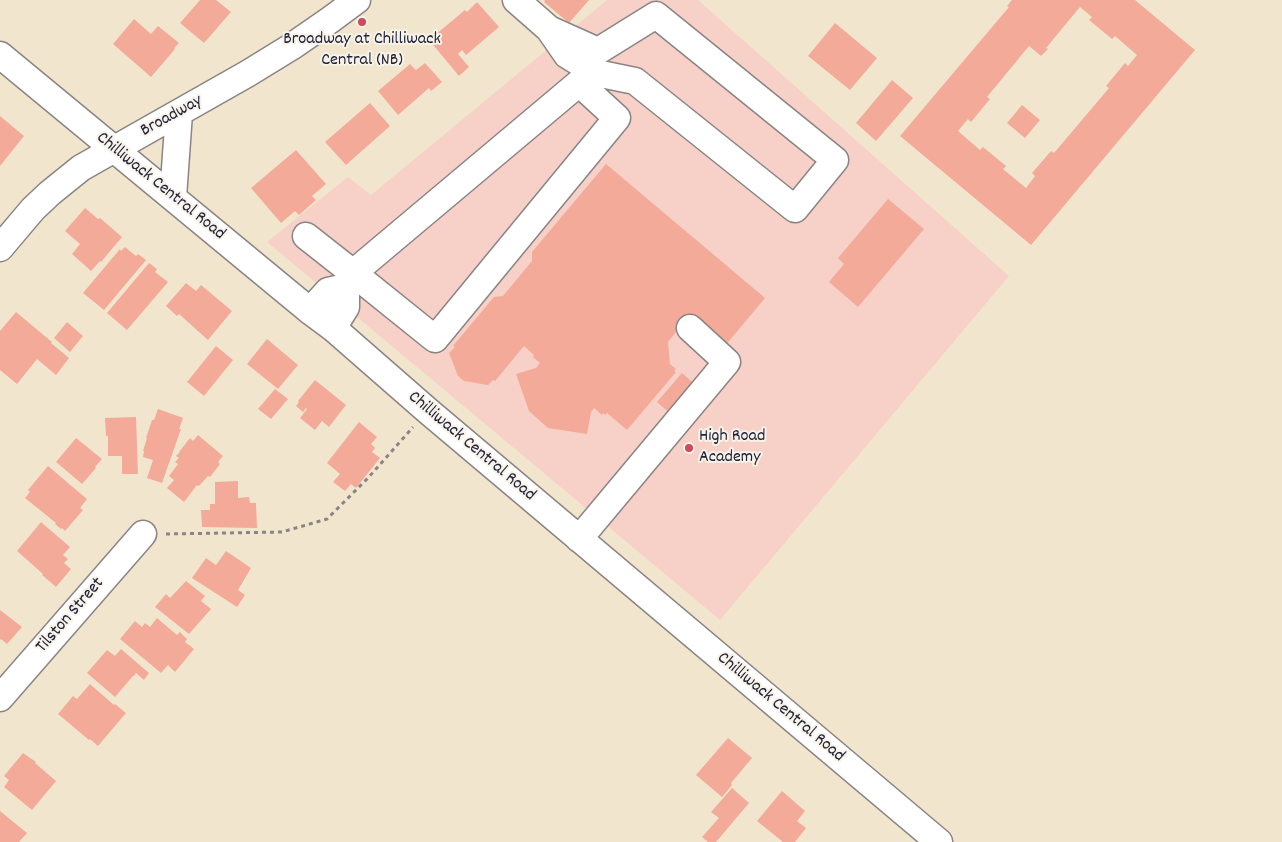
<!DOCTYPE html>
<html>
<head>
<meta charset="utf-8">
<style>
	body { margin:0 }
	canvas { display:block; background:#f1e6cd }
</style>
</head>
<body>
<canvas width="1282" height="842"></canvas>
<script>
const c = document.querySelector('canvas').getContext('2d');
c.lineJoin = 'round';
function fillPath(path, color) {
  c.fillStyle = color;
  c.fill(path, 'evenodd');
}
function toPath(rows) {
  const path = new Path2D();
  for (const r of rows) {
    path.moveTo(r[0], r[1]);
    for (let i = 2; i < r.length; i += 2) path.lineTo(r[i], r[i + 1]);
  }
  return path;
}
function strokePath(path, color, width, dash) {
  c.strokeStyle = color;
  c.lineWidth = width;
  c.lineCap = dash ? 'butt' : 'round';
  c.setLineDash(dash || []);
  c.stroke(path);
}
function drawText(font, color, halo, rows, align = 'center') {
  c.font = font + ' Dekko,sans-serif';
  c.lineWidth = 4;
  c.setLineDash([]);
  c.textBaseline = 'middle';
  c.strokeStyle = halo;
  c.fillStyle = color;
  for (const [text, x, y, turn = 0] of rows) {
    c.save();
    c.translate(x, y);
    c.rotate((+turn || 0) * Math.PI / 180);
    c.textAlign = isNaN(turn) ? turn : align;
    if (halo) c.strokeText(text, 0, 0);
    c.fillText(text, 0, 0);
    c.restore();
  }
}
fillPath(toPath([
	[607,0,698,0,1009,276,720,620,267,242,348,177,371,195]
]), '#f7d1c7');
fillPath(toPath([
	[200,0,216,0,231,12,204,43,180,23],
	[545,0,589,0,569,23,544,2],
	[1012,0,1135,0,1195,50,1031,245,900,136,1009,7,1007,6],
	[1080,7,1092,17,1089,20,1112,39,1115,36,1137,55,1128,66,1125,63,1106,86,1109,88,1054,153,1051,151,1032,173,1035,176,1026,188,1003,169,1006,166,983,147,980,150,958,131,968,119,971,122,990,99,987,97,1029,46,1041,56,1048,49,1046,48],
	[477,2,499,27,466,55,462,50,458,54,469,67,459,76,429,40,465,10,467,12],
	[134,19,151,34,158,26,179,43,174,48,175,49,151,77,113,44],
	[835,23,877,58,850,90,808,56],
	[425,63,442,82,431,91,429,88,398,115,378,91,410,64,416,70],
	[892,80,913,98,876,141,856,123],
	[370,103,390,126,346,165,325,142],
	[1022,105,1040,120,1025,138,1007,123],
	[0,116,24,136,0,166],
	[296,150,326,184,312,196,316,200,299,215,295,211,281,223,251,188],
	[606,164,765,298,724,347,688,315,686,317,687,318,668,342,670,364,676,369,674,371,676,372,627,430,607,413,605,415,603,413,602,415,594,408,591,412,587,434,548,428,529,411,516,374,536,368,540,363,533,357,534,355,524,346,495,381,493,380,488,385,464,381,458,376,449,353,455,347,453,346,494,297,503,296,532,261,532,252],
	[888,199,924,229,858,307,829,282,844,264,838,258],
	[85,208,98,219,100,218,122,237,101,262,100,261,91,271,72,254,80,244,65,231],
	[125,247,136,256,138,254,146,260,104,310,83,293,120,249,121,251],
	[149,263,157,269,155,272,168,282,127,330,107,313],
	[186,283,196,291,201,285,232,311,208,340,179,314,177,316,166,306],
	[16,312,52,342,51,343,69,358,56,375,37,359,17,384,0,370,0,331],
	[67,322,83,336,70,352,54,338],
	[267,339,298,365,278,389,247,364],
	[216,346,233,360,204,396,187,382],
	[682,373,699,388,674,417,657,402],
	[315,380,346,405,329,427,322,421,315,430,300,418,307,409,306,408,303,412,296,406,299,402,298,401],
	[275,389,288,399,271,419,258,409],
	[158,409,183,418,179,429,181,429,162,483,147,478,153,460,143,457,144,451,143,451,147,438,146,438,152,420,154,420],
	[136,417,138,474,122,474,122,456,108,456,108,436,106,436,105,418],
	[359,422,377,437,371,444,375,448,372,452,380,458,356,488,351,484,345,491,333,482,340,474,327,463],
	[198,435,223,456,218,462,220,464,210,477,208,476,199,486,197,485,184,502,167,488,174,480,169,476,178,464,175,462,179,458,176,456,180,452,179,452,190,438,193,441],
	[76,438,102,459,95,467,96,468,82,484,56,462],
	[48,466,87,499,80,508,83,510,65,531,62,528,61,529,55,524,56,523,25,498,30,492,28,490],
	[238,481,238,498,249,497,250,503,256,503,257,528,202,527,201,510,210,510,210,504,215,504,215,482],
	[41,522,70,547,63,555,68,559,64,563,71,569,56,587,42,575,43,574,17,551],
	[226,551,251,568,238,590,245,595,237,607,192,578,206,558,216,565],
	[186,581,205,596,201,601,211,609,189,634,155,607,166,594,170,598],
	[0,610,22,627,7,644,1,639,0,640],
	[157,618,177,635,180,632,187,639,185,642,194,649,175,672,168,665,161,673,120,639,135,621,142,627,145,623,150,627],
	[121,649,149,673,144,680,136,673,134,676,133,676,115,697,87,673,107,650,115,656],
	[90,684,114,705,115,704,126,713,98,746,90,739,89,740,58,714,73,696,77,699],
	[728,738,752,758,731,783,732,785,722,797,696,775],
	[23,753,36,762,35,763,56,781,32,810,4,787,9,780,4,776],
	[732,788,749,803,716,842,708,842,702,837,719,818,711,812],
	[782,791,805,811,797,821,806,828,795,842,783,842,757,821],
	[0,811,27,833,19,842,0,842]
]), '#f3aa99');
const minor = toPath([
	[516,0,549,29,567,55,596,73,635,81,795,209,835,160,656,15,598,51,549,29],
	[0,55,310,311,333,328,428,411,939,842],
	[173,197,179,113],
	[306,236,353,273,435,339,617,118,579,83,353,273,346,287],
	[0,248,33,209,50,193,81,168,247,74,291,47,330,20,357,0],
	[310,311,328,291,346,287,346,307,333,328],
	[579,539,727,362,690,328],
	[0,698,143,534]
]);
strokePath(minor, '#8a8484', 29);
strokePath(toPath([
	[166,534,282,532,327,519,368,478,413,427]
]), '#8a8484', 3, [4, 4]);
strokePath(minor, '#fff', 26);
for (const [x, y, r, color] of [
	[362,22,5,"#d1495b"],
	[689,448,5,"#d1495b"]
]) {
  const dot = new Path2D();
  dot.arc(x, y, r, 0, 2 * Math.PI);
  c.fillStyle = color;
  c.fill(dot);
  strokePath(dot, '#f7f3e8', 2);
}
drawText('18px', '#22223b', '#f7f3e8', [
	["Broadway at Chilliwack",362,41],
	["Central (NB)",362,62],
	["High Road",699,438,"left"],
	["Academy",699,459,"left"]
]);
drawText('18px', '#22223b', '#f7f3e8', [
	["Broadway",172,117,-29],
	["Chilliwack Central Road",160,187,39],
	["Chilliwack Central Road",471,447,40],
	["Tilston Street",71,616,-49],
	["Chilliwack Central Road",780,708,40]
]);
</script>
</body>
</html>
